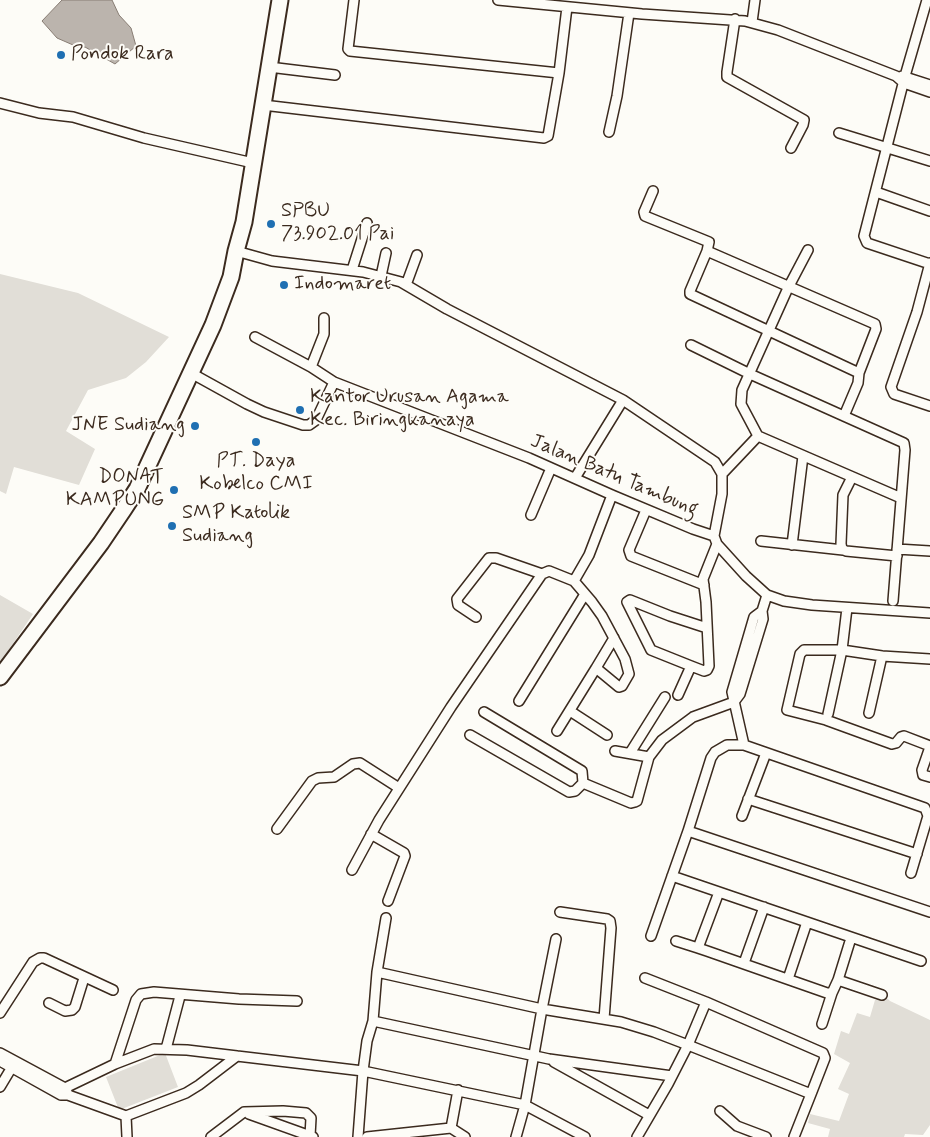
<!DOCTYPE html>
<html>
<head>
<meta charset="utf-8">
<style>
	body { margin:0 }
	canvas { display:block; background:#fdfcf7 }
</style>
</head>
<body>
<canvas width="930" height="1137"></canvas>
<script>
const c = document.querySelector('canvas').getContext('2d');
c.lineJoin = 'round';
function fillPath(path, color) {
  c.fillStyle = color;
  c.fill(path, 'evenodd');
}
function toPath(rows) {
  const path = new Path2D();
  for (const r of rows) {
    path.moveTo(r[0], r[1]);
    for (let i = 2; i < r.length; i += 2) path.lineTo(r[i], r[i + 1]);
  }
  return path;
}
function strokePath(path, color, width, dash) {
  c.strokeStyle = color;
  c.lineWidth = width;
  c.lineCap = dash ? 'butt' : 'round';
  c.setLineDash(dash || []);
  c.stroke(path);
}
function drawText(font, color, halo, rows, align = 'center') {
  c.font = font + ' Mynerve,sans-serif';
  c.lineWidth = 4;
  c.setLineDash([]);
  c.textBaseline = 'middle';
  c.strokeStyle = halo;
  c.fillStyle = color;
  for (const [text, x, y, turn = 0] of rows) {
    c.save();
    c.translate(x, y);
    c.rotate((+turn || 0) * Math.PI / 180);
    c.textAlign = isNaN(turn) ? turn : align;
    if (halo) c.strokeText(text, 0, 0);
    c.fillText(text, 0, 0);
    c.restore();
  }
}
fillPath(toPath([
	[0,274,78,293,169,337,146,362,126,378,88,390,66,431,95,449,79,485,14,467,6,494,0,491],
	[0,595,33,614,0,663],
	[885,996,890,1001,930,1020,930,1125,923,1135,905,1134,904,1137,828,1137,830,1129,808,1123,810,1114,839,1121,849,1094,838,1089,850,1063,834,1054,841,1031,849,1034,857,1013,870,1017,875,1000],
	[165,1053,178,1087,119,1110,106,1077]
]), '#e1ded7');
const water = toPath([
	[62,0,112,0,119,15,131,28,136,46,115,64,85,47,80,48,57,38,42,21,62,0]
]);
fillPath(water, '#bbb4ad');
strokePath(water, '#887d74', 1);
const minor = toPath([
	[354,0,348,49,350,51,559,73],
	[498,0,642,14,745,21,778,30,896,76,904,83,930,92],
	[927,0,905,76,864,236,867,243,930,264],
	[735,19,727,72,727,77,804,120,803,125,791,148],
	[752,22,755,0],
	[269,67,335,75],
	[902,76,930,85],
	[0,103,39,113,73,117,144,138,253,163],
	[263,105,544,138,548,136,559,73,567,7],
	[609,132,617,96,629,13],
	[839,133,930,161],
	[653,191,644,212,645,216,709,242,707,251,690,291,690,294,859,373,858,383,844,416],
	[876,192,930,211],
	[236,251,272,261,363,272,401,282,447,309,623,400,715,462,722,474,722,494,714,536,717,544,746,576,767,595,784,601,812,605,930,613],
	[707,251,875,324,876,329,859,373],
	[930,263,917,312,891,387,894,394,930,406],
	[352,270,367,223],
	[381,276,386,253],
	[406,285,417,255],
	[255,337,311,367,334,382],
	[691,345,750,374,904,443,905,450,893,601],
	[311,367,324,334,324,318],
	[191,373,247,404,264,412,303,425,309,425,316,420,334,382,529,458,612,495,693,529,714,536],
	[758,436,901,498],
	[722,474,758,436,741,404,742,390,788,288,808,250],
	[852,477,843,495,841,544,842,549,846,551,897,556],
	[575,478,623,400],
	[612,495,589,555,574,581,592,602,602,616,625,659,629,674,622,686,619,687,596,668,614,638],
	[646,510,629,550,631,556,704,585],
	[531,515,551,468],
	[761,541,843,550],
	[792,545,803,456],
	[897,549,930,551],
	[762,611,754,617,732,692,744,745,925,808,928,816,911,873],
	[476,617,458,605,457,599,489,558,496,558,542,574],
	[707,628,670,616,630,600,627,602,651,650,691,666,704,671,707,670,709,666,706,602,703,579,717,544],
	[930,659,882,656,842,650,804,650,800,654,787,710,826,720,892,744,896,743,901,737,904,736,930,746],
	[678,695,691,666],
	[519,701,585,594],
	[570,711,607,735],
	[869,713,882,656],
	[828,714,842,650,847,608],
	[557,731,596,668],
	[470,735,569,792,575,791,583,783,582,771,484,712],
	[930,747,922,770,923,775,930,777],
	[615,751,649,757],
	[630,753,665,697],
	[583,783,631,803,635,802,637,801,649,757,662,740,693,717,734,702,740,694,763,619,762,611,767,595],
	[748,799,917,854],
	[742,816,766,753],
	[277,829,312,781,318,778,334,777,353,764,360,763,399,788],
	[688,831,930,912],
	[371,834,404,853,405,856,388,901],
	[352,870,379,820,451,707,542,574,549,571,574,581],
	[672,876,921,961],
	[719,892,698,948,707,951,827,993,832,993,838,980,851,938],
	[560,912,607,919,610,921,611,928,604,1019],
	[651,936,688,831,711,758,715,752,727,745,744,745],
	[676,941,698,948],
	[744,963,764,907],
	[377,972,386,918],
	[645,978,706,1002,688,1045,811,1094,794,1137],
	[788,979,807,922],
	[838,980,882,995],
	[706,1002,823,1053,825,1058,811,1094],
	[49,1003,65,1011,72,1010,75,1007,84,978],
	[0,1013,33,962,40,958,44,958,113,990],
	[373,1021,377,972,542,1009,556,939],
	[822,1024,832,993],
	[166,1049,180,996],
	[0,1053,65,1088,67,1092],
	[0,1061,61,1095,68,1095,126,1116,186,1093,199,1085,237,1056,363,1071,367,1041,373,1021,549,1059,672,1076],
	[554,1062,649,1115],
	[115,1064,136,1000,141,994,154,992,239,999,297,1001],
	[0,1087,12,1067],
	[61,1095,65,1088,115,1064,154,1049,187,1050,237,1056],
	[720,1111,737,1126,766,1137],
	[244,1112,283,1111,306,1113,311,1118,310,1136],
	[249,1114,313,1137],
	[126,1116,127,1137],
	[451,1128,458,1090],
	[211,1137,244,1112],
	[358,1137,363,1071,525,1105,585,1137],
	[367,1137,451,1128,465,1137],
	[516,1137,525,1105,542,1009,621,1022,654,1032,688,1045,668,1084,637,1137]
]);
const trunk = toPath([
	[0,677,101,543,124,509,137,489,213,325,231,277,236,251,244,222,280,0]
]);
strokePath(minor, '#3b2a1e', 12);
strokePath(trunk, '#3b2a1e', 19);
strokePath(minor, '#fdfcf7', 9);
strokePath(trunk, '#fdfcf7', 15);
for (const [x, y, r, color] of [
	[61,55,5,"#1f6fb2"],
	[271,224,5,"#1f6fb2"],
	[284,285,5,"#1f6fb2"],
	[300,410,5,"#1f6fb2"],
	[195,426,5,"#1f6fb2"],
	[256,442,5,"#1f6fb2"],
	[174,490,5,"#1f6fb2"],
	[172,526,5,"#1f6fb2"]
]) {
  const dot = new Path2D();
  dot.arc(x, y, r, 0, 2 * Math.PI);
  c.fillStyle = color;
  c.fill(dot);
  strokePath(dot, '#fdfcf7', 2);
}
drawText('20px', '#3b2a1e', '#fdfcf7', [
	["Pondok Rara",71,55],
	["SPBU",281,212],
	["73.902.01 Pai",281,235],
	["Indomaret",294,285],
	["Kantor Urusan Agama",310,398],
	["Kec. Biringkanaya",310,421],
	["JNE Sudiang",185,426,"right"],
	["PT. Daya",256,462,"center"],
	["Kobelco CMI",256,485,"center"],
	["DONAT",164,478,"right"],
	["KAMPUNG",164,501,"right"],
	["SMP Katolik",182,514],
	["Sudiang",182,537]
], 'left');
drawText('20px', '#3b2a1e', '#fdfcf7', [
	["Jalan Batu Tambung",614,476,23]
]);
</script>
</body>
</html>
